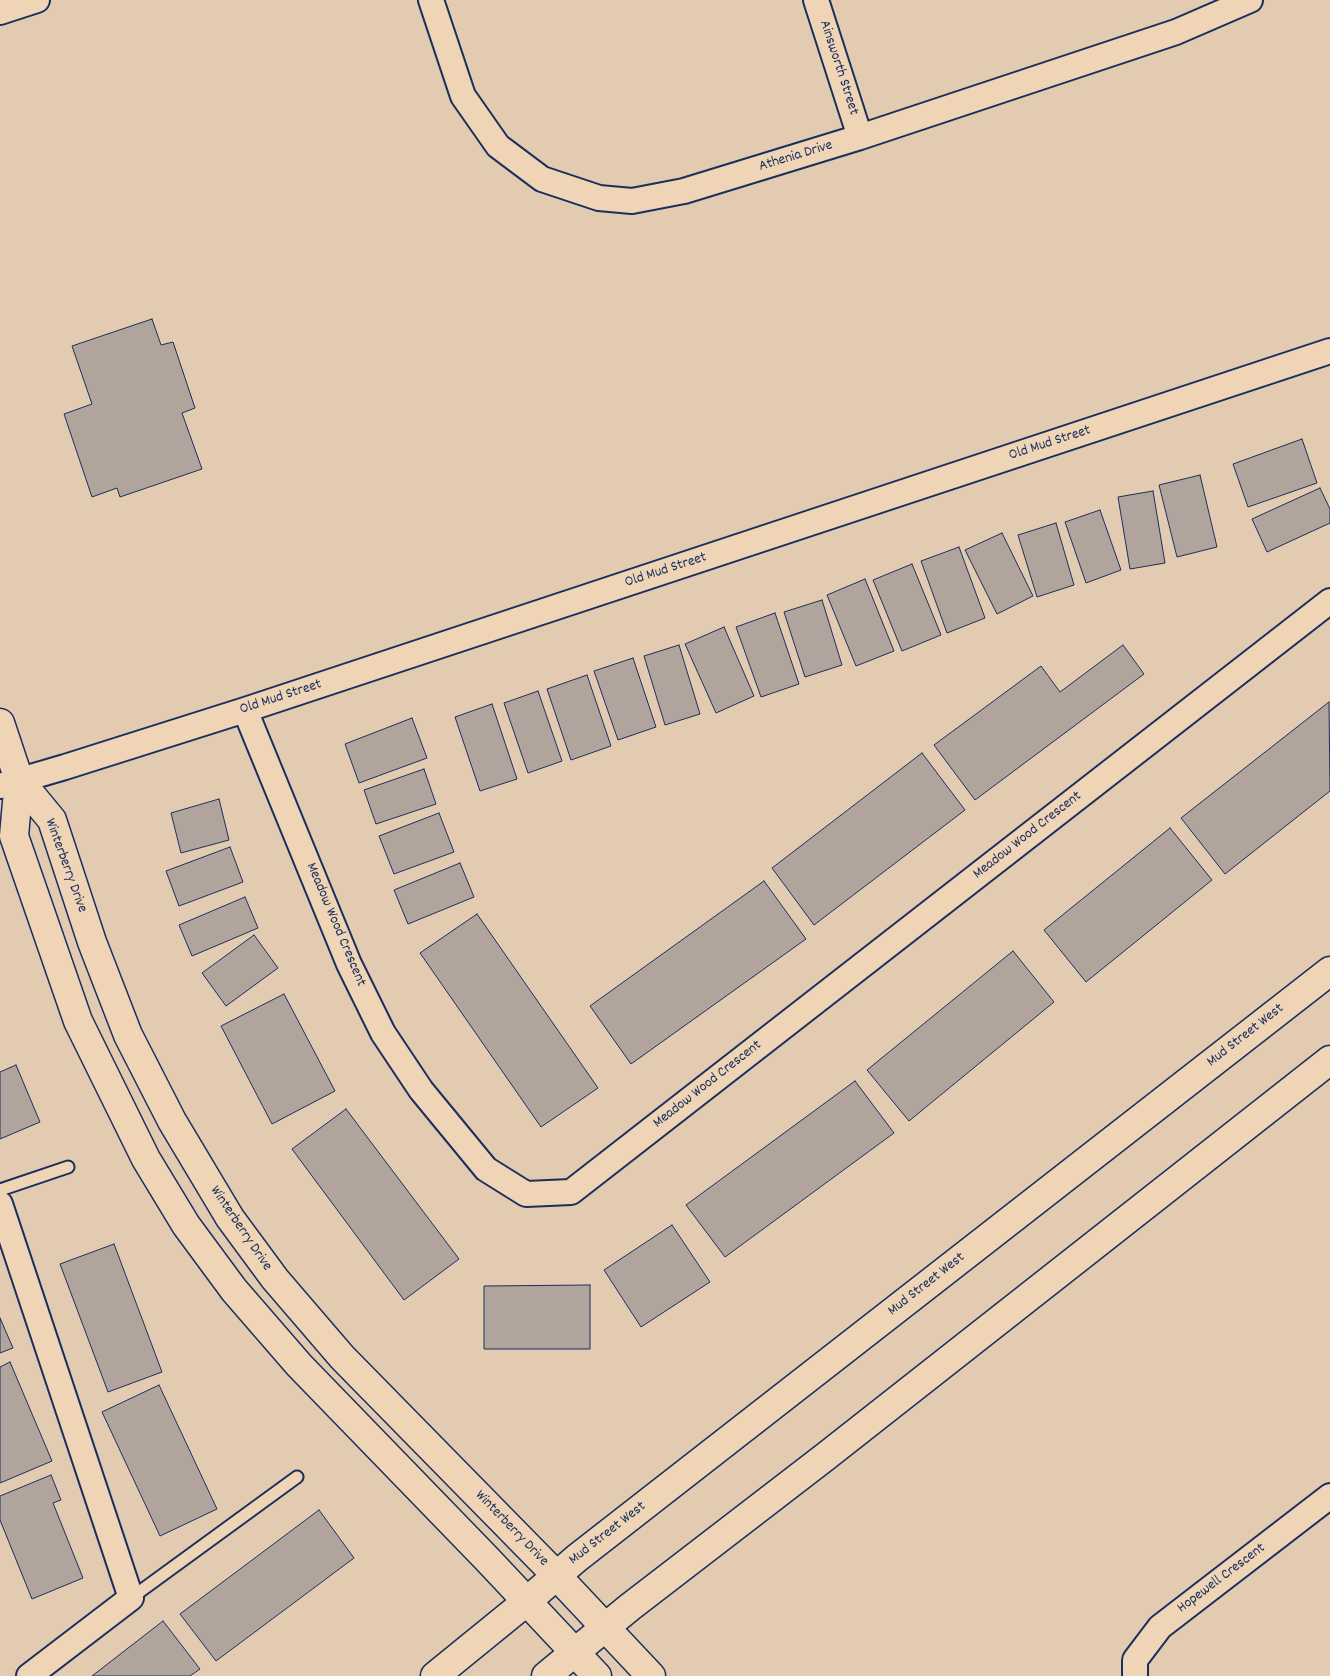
<!DOCTYPE html>
<html>
<head>
<meta charset="utf-8">
<style>
	body { margin:0 }
	canvas { display:block; background:#e2cbb1 }
</style>
</head>
<body>
<canvas width="1330" height="1676"></canvas>
<script>
const c = document.querySelector('canvas').getContext('2d');
c.lineJoin = 'round';
function fillPath(path, color) {
  c.fillStyle = color;
  c.fill(path, 'evenodd');
}
function toPath(rows) {
  const path = new Path2D();
  for (const r of rows) {
    path.moveTo(r[0], r[1]);
    for (let i = 2; i < r.length; i += 2) path.lineTo(r[i], r[i + 1]);
  }
  return path;
}
function strokePath(path, color, width, dash) {
  c.strokeStyle = color;
  c.lineWidth = width;
  c.lineCap = dash ? 'butt' : 'round';
  c.setLineDash(dash || []);
  c.stroke(path);
}
function drawText(font, color, halo, rows, align = 'center') {
  c.font = font + ' Dekko,sans-serif';
  c.lineWidth = 4;
  c.setLineDash([]);
  c.textBaseline = 'middle';
  c.strokeStyle = halo;
  c.fillStyle = color;
  for (const [text, x, y, turn = 0] of rows) {
    c.save();
    c.translate(x, y);
    c.rotate((+turn || 0) * Math.PI / 180);
    c.textAlign = isNaN(turn) ? turn : align;
    if (halo) c.strokeText(text, 0, 0);
    c.fillText(text, 0, 0);
    c.restore();
  }
}
const building = toPath([
	[152,319,161,345,173,342,195,408,182,413,202,469,120,497,117,488,92,497,64,414,92,404,72,346,152,319],
	[1302,439,1317,483,1248,507,1233,464,1302,439],
	[1200,475,1217,547,1177,557,1159,485,1200,475],
	[1320,488,1330,509,1330,523,1267,552,1252,519,1320,488],
	[1153,491,1165,563,1130,569,1118,497,1153,491],
	[1100,510,1121,570,1086,583,1065,522,1100,510],
	[1056,523,1074,585,1037,597,1018,535,1056,523],
	[1002,533,1033,596,997,614,965,550,1002,533],
	[959,547,985,618,947,633,921,561,959,547],
	[912,564,941,635,902,651,873,580,912,564],
	[865,579,894,651,856,666,827,595,865,579],
	[822,600,842,665,805,677,784,612,822,600],
	[775,613,799,684,761,697,736,627,775,613],
	[724,627,754,696,716,713,685,644,724,627],
	[679,645,700,714,665,725,644,656,679,645],
	[1123,645,1144,674,975,800,934,745,1041,666,1060,692,1123,645],
	[633,658,656,727,618,740,594,671,633,658],
	[587,675,611,746,571,760,547,689,587,675],
	[538,691,562,761,528,773,504,703,538,691],
	[1329,702,1330,791,1225,874,1181,818,1329,702],
	[492,704,517,779,480,791,455,717,492,704],
	[412,718,427,758,359,783,345,744,412,718],
	[922,753,965,810,814,925,772,868,922,753],
	[424,769,436,804,376,824,364,790,424,769],
	[219,799,229,840,181,853,171,813,219,799],
	[439,813,454,852,394,874,379,836,439,813],
	[1170,828,1212,880,1086,982,1044,930,1170,828],
	[230,847,243,882,179,906,166,871,230,847],
	[460,863,474,897,408,924,394,890,460,863],
	[764,881,806,939,631,1064,590,1006,764,881],
	[245,897,258,928,192,956,179,925,245,897],
	[477,914,598,1088,541,1127,420,953,477,914],
	[254,935,278,968,226,1006,202,973,254,935],
	[1013,951,1054,1002,909,1121,867,1070,1013,951],
	[284,994,335,1091,272,1124,221,1026,284,994],
	[16,1065,40,1122,0,1139,0,1072,16,1065],
	[855,1081,894,1133,725,1257,686,1205,855,1081],
	[346,1109,459,1259,404,1300,292,1149,346,1109],
	[672,1225,710,1282,641,1327,604,1270,672,1225],
	[114,1244,162,1372,108,1392,60,1264,114,1244],
	[590,1285,590,1349,484,1349,484,1286,590,1285],
	[0,1318,13,1348,0,1353,0,1318],
	[10,1362,52,1461,0,1483,0,1367,10,1362],
	[159,1385,217,1509,160,1536,102,1412,159,1385],
	[51,1475,61,1500,53,1503,83,1578,32,1599,0,1520,0,1496,51,1475],
	[319,1510,354,1558,216,1661,180,1614,319,1510],
	[163,1621,200,1669,190,1676,92,1676,163,1621]
]);
fillPath(building, '#b1a49c');
strokePath(building, '#1b2f5e', 1);
const lane = toPath([
	[0,1190,68,1167],
	[131,1598,297,1477]
]);
const street = toPath([
	[431,0,463,96,498,146,542,179,599,198,632,201,684,191,860,137,1176,32,1250,0],
	[816,0,860,137],
	[0,12,37,0],
	[245,710,349,964,383,1033,421,1090,486,1169,526,1194,571,1192,1330,601],
	[0,786,65,767,245,710,1330,351],
	[0,1204,131,1598,29,1676],
	[1135,1676,1135,1660,1160,1627,1330,1496]
]);
const secondary = toPath([
	[0,723,19,780,52,820,92,942,128,1035,172,1121,230,1218,275,1279,342,1357,556,1575,651,1676],
	[19,780,14,836,78,1021,146,1159,186,1225,234,1290,299,1365,488,1560,597,1676]
]);
const primary = toPath([
	[526,1602,577,1558,1330,971],
	[574,1653,630,1607,825,1457,1330,1060]
]);
const highway = toPath([
	[435,1676,526,1602],
	[546,1676,574,1653]
]);
strokePath(lane, '#1b2f5e', 15);
strokePath(street, '#1b2f5e', 28);
strokePath(secondary, '#1b2f5e', 31);
strokePath(primary, '#1b2f5e', 31);
strokePath(highway, '#1b2f5e', 31);
strokePath(lane, '#efd5b6', 11);
strokePath(street, '#efd5b6', 24);
strokePath(secondary, '#efd5b6', 28);
strokePath(primary, '#efd5b6', 28);
strokePath(highway, '#efd5b6', 28);
drawText('15px', '#1b2f5e', '#efd5b6', [
	["Ainsworth Street",838,68,72],
	["Athenia Drive",796,157,-17],
	["Old Mud Street",1050,444,-18],
	["Old Mud Street",666,571,-18],
	["Old Mud Street",281,698,-18],
	["Meadow Wood Crescent",1028,836,-38],
	["Winterberry Drive",65,866,70],
	["Meadow Wood Crescent",335,925,67],
	["Mud Street West",1246,1036,-38],
	["Meadow Wood Crescent",708,1085,-38],
	["Winterberry Drive",240,1229,56],
	["Mud Street West",927,1285,-38],
	["Winterberry Drive",511,1529,46],
	["Mud Street West",608,1534,-38],
	["Hopewell Crescent",1222,1579,-37]
]);
</script>
</body>
</html>
